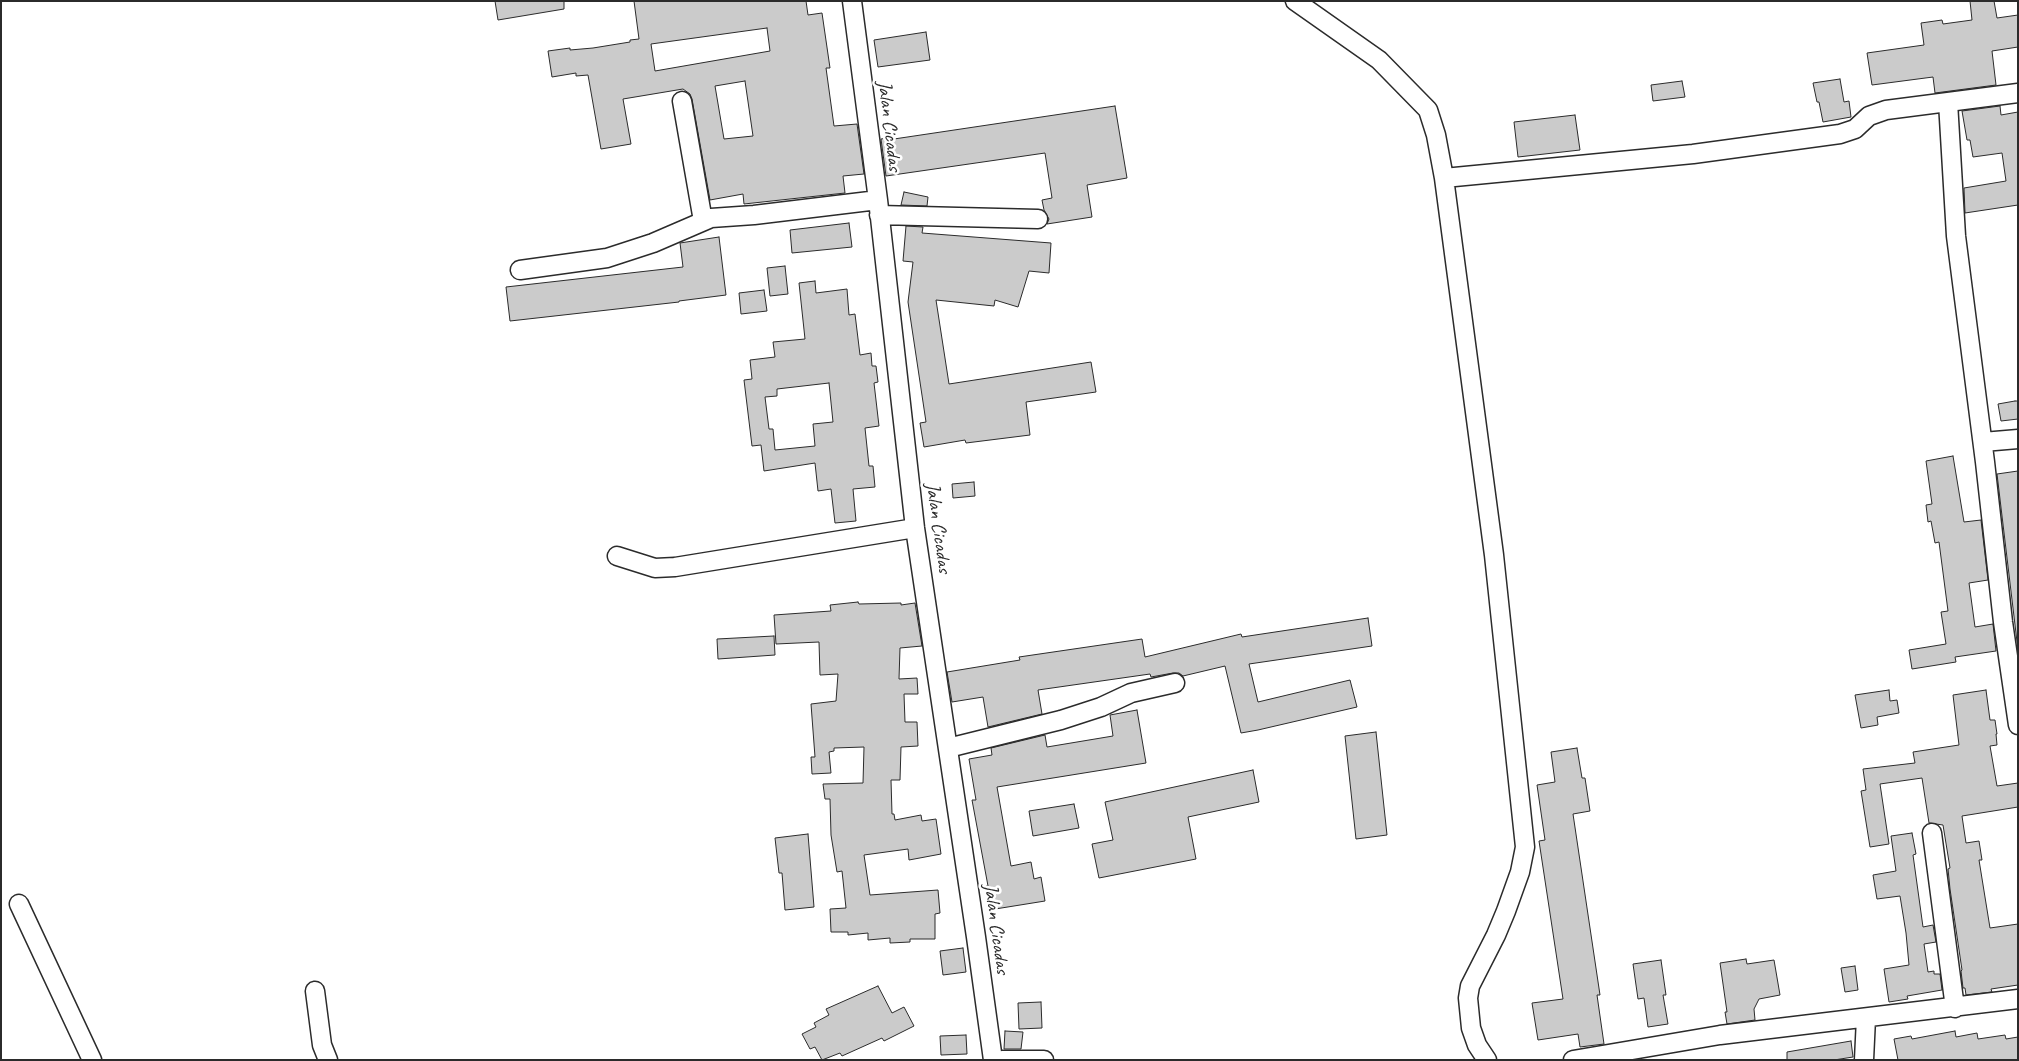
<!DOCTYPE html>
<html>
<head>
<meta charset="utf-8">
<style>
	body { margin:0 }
	#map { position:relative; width:2019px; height:1061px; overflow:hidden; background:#fff; font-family:Caveat,sans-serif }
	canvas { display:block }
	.frame { position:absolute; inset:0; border:2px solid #2b2b2b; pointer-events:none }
</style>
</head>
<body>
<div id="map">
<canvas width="2019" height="1061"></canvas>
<div class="frame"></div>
</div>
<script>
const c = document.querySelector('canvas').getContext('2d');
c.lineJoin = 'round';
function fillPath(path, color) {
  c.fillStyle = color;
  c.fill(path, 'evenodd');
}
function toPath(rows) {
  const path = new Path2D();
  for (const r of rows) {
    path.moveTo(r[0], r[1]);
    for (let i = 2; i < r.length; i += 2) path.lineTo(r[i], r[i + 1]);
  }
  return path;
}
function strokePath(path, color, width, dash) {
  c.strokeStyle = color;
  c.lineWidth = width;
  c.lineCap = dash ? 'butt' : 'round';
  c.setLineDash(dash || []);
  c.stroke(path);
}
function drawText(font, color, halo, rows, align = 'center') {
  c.font = font + ' Caveat,sans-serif';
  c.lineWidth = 5;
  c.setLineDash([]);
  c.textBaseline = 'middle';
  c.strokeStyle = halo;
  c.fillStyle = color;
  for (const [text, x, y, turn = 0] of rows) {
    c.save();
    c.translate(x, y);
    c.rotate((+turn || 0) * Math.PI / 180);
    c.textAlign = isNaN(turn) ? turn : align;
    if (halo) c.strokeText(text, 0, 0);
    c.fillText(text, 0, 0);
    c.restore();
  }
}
const building = toPath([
	[495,1,564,1,564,9,498,20,495,1],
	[634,1,806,1,808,15,822,13,830,68,826,68,834,126,857,124,864,174,843,176,845,193,744,204,743,194,710,200,692,99,690,94,683,89,623,99,631,144,601,149,588,75,576,76,576,73,552,77,548,51,570,48,570,50,593,48,630,42,630,40,639,39,634,1],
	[767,28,770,51,655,71,651,44,767,28],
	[745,81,753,136,724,139,715,86,745,81],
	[1970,1,1994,1,1997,18,2018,15,2018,47,1992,51,1996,85,1935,93,1933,77,1872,85,1867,53,1924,45,1921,23,1942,20,1943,24,1972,20,1970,1],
	[926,32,930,60,878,67,874,40,926,32],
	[1840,79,1844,102,1849,101,1851,117,1823,122,1819,102,1817,102,1813,83,1840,79],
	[1682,81,1685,97,1653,101,1651,85,1682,81],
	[1115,106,1127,178,1087,185,1092,217,1047,224,1049,219,1044,210,1042,200,1052,198,1045,153,886,176,881,139,894,137,894,139,1115,106],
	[2000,106,2001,115,2018,112,2018,205,1965,213,1964,188,2006,181,2002,153,1973,157,1970,140,1967,140,1962,111,2000,106],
	[1575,115,1580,150,1518,157,1514,122,1575,115],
	[904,192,928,197,927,206,901,205,904,192],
	[849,223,852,247,792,253,790,230,849,223],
	[906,226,923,227,922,233,1051,243,1049,273,1029,271,1018,307,995,300,994,306,936,300,949,384,1091,362,1096,392,1026,402,1030,435,966,443,965,440,924,447,920,423,926,422,908,302,913,262,903,261,906,226],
	[719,237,726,295,679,301,679,302,510,321,506,287,683,267,680,243,719,237],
	[785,266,788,294,770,296,767,268,785,266],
	[815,281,816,293,847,289,849,315,855,314,860,355,871,353,872,366,876,366,878,382,874,383,879,426,865,428,869,466,873,466,875,487,853,489,856,521,835,523,831,489,818,491,815,463,764,471,761,445,752,446,744,380,752,379,750,360,775,357,773,342,805,339,799,283,815,281],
	[829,383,833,422,813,424,815,446,775,450,773,429,769,429,765,397,777,396,777,389,829,383],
	[764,290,767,311,741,314,739,293,764,290],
	[2015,401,2018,401,2018,419,2001,421,1998,404,2015,401],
	[1953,456,1964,522,1981,520,1988,580,1969,583,1975,627,1993,624,1996,651,1955,657,1956,662,1912,669,1909,650,1946,644,1941,612,1948,611,1939,542,1935,543,1931,521,1928,522,1926,505,1932,504,1926,461,1953,456],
	[2018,471,2018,650,1997,474,2018,471],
	[974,482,975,496,953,498,952,484,974,482],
	[858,602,859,604,901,603,901,605,915,603,922,646,900,648,899,679,917,678,918,694,904,694,905,722,917,722,918,746,901,747,900,780,891,780,892,814,894,814,895,820,921,815,922,821,936,819,941,854,909,860,908,849,864,855,870,895,938,890,940,913,935,914,935,939,910,939,910,942,890,943,890,938,868,940,868,933,848,935,848,932,831,932,830,909,846,908,842,871,837,872,831,835,830,799,825,799,823,784,863,783,864,747,834,748,834,751,829,752,831,773,812,774,811,757,815,757,811,704,836,701,838,674,820,675,819,642,776,644,774,615,831,611,830,605,858,602],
	[1368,618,1372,646,1249,664,1258,702,1350,680,1357,707,1258,730,1241,733,1225,666,1183,676,1179,673,1173,673,1151,677,1150,674,1038,690,1042,714,988,727,983,697,952,702,947,672,1020,660,1019,657,1142,639,1145,657,1241,634,1242,637,1368,618],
	[774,636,775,655,718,659,717,639,774,636],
	[1889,690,1890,701,1897,700,1899,713,1877,717,1878,725,1861,728,1855,695,1889,690],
	[1986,690,1990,720,1995,720,1997,734,1996,734,1997,745,1990,746,1997,786,2018,783,2018,807,1962,816,1966,843,1979,841,1982,860,1979,860,1990,928,2018,924,2018,985,1991,989,1992,992,1966,995,1965,988,1963,988,1961,971,1962,970,1950,889,1948,869,1950,868,1943,825,1929,823,1922,778,1880,784,1889,844,1870,847,1861,791,1866,790,1863,769,1915,763,1913,752,1959,745,1953,695,1986,690],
	[1137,710,1146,763,997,787,1011,866,1031,862,1034,879,1041,877,1045,901,989,910,986,886,988,886,972,800,976,800,969,759,992,755,991,748,1045,735,1047,747,1113,736,1110,715,1137,710],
	[1376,732,1387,835,1356,839,1345,736,1376,732],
	[1577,748,1582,778,1585,778,1590,811,1573,814,1600,995,1597,995,1604,1044,1580,1047,1578,1034,1538,1040,1532,1003,1563,999,1539,841,1545,840,1537,785,1555,782,1551,752,1577,748],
	[1253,770,1259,802,1188,817,1196,859,1099,878,1092,844,1113,840,1105,802,1253,770],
	[1074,804,1079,828,1033,836,1029,811,1074,804],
	[1912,833,1916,854,1913,855,1923,927,1933,925,1936,942,1924,944,1928,972,1934,971,1934,974,1940,974,1942,990,1907,996,1908,999,1889,1002,1884,969,1909,965,1906,933,1900,896,1877,899,1873,875,1896,871,1891,836,1912,833],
	[808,834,814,907,785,910,782,873,779,873,775,838,808,834],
	[963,948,966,972,943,975,940,951,963,948],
	[1746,959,1747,964,1774,960,1780,995,1759,999,1754,1009,1755,1020,1727,1024,1725,1012,1727,1012,1720,963,1746,959],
	[1661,960,1666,995,1663,995,1668,1024,1648,1027,1644,998,1638,999,1633,964,1661,960],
	[1855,966,1858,990,1845,992,1841,968,1855,966],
	[878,986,892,1013,904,1007,914,1026,884,1041,882,1038,842,1056,840,1053,822,1060,815,1047,810,1049,802,1034,816,1027,814,1023,829,1015,826,1009,878,986],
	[1041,1002,1042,1028,1019,1029,1018,1003,1041,1002],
	[1005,1031,1023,1032,1021,1049,1004,1049,1005,1031],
	[1955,1031,1956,1037,1977,1033,1978,1039,2005,1035,2006,1039,2018,1037,2018,1060,1898,1060,1894,1039,1911,1036,1912,1039,1955,1031],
	[966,1035,967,1054,941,1055,940,1036,966,1035],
	[1851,1041,1853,1057,1834,1060,1787,1060,1787,1052,1851,1041]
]);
fillPath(building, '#cbcbcb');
strokePath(building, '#2b2b2b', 1);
const minor = toPath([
	[852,1,878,200,915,528,976,937,993,1060],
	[1295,1,1379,60,1428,110,1436,135,1444,178,1494,555,1525,847,1520,872,1506,911,1496,935,1470,986,1468,998,1471,1028,1477,1045,1487,1060],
	[682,101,703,221],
	[1948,102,1956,236,1985,462,2003,622,2018,725],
	[1444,178,1693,154,1840,134,1855,129,1869,116,1886,110,2018,93],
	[879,215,1038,219],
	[520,270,607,258,653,243,711,218,754,215,878,200],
	[1983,442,2018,439],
	[617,556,655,568,675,567,915,528],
	[948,748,1061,720,1101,707,1131,693,1175,683],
	[1932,833,1955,1008],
	[19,904,92,1060],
	[315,991,322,1045,328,1060],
	[1002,1060,1044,1060],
	[1573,1060,1720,1035,2018,999],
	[1864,1060,1866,1018]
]);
strokePath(minor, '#2b2b2b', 21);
strokePath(minor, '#fff', 18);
drawText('20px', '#2b2b2b', '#fff', [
	["Jalan Cicadas",889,126,83],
	["Jalan Cicadas",938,528,82],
	["Jalan Cicadas",996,929,82]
]);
</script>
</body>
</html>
